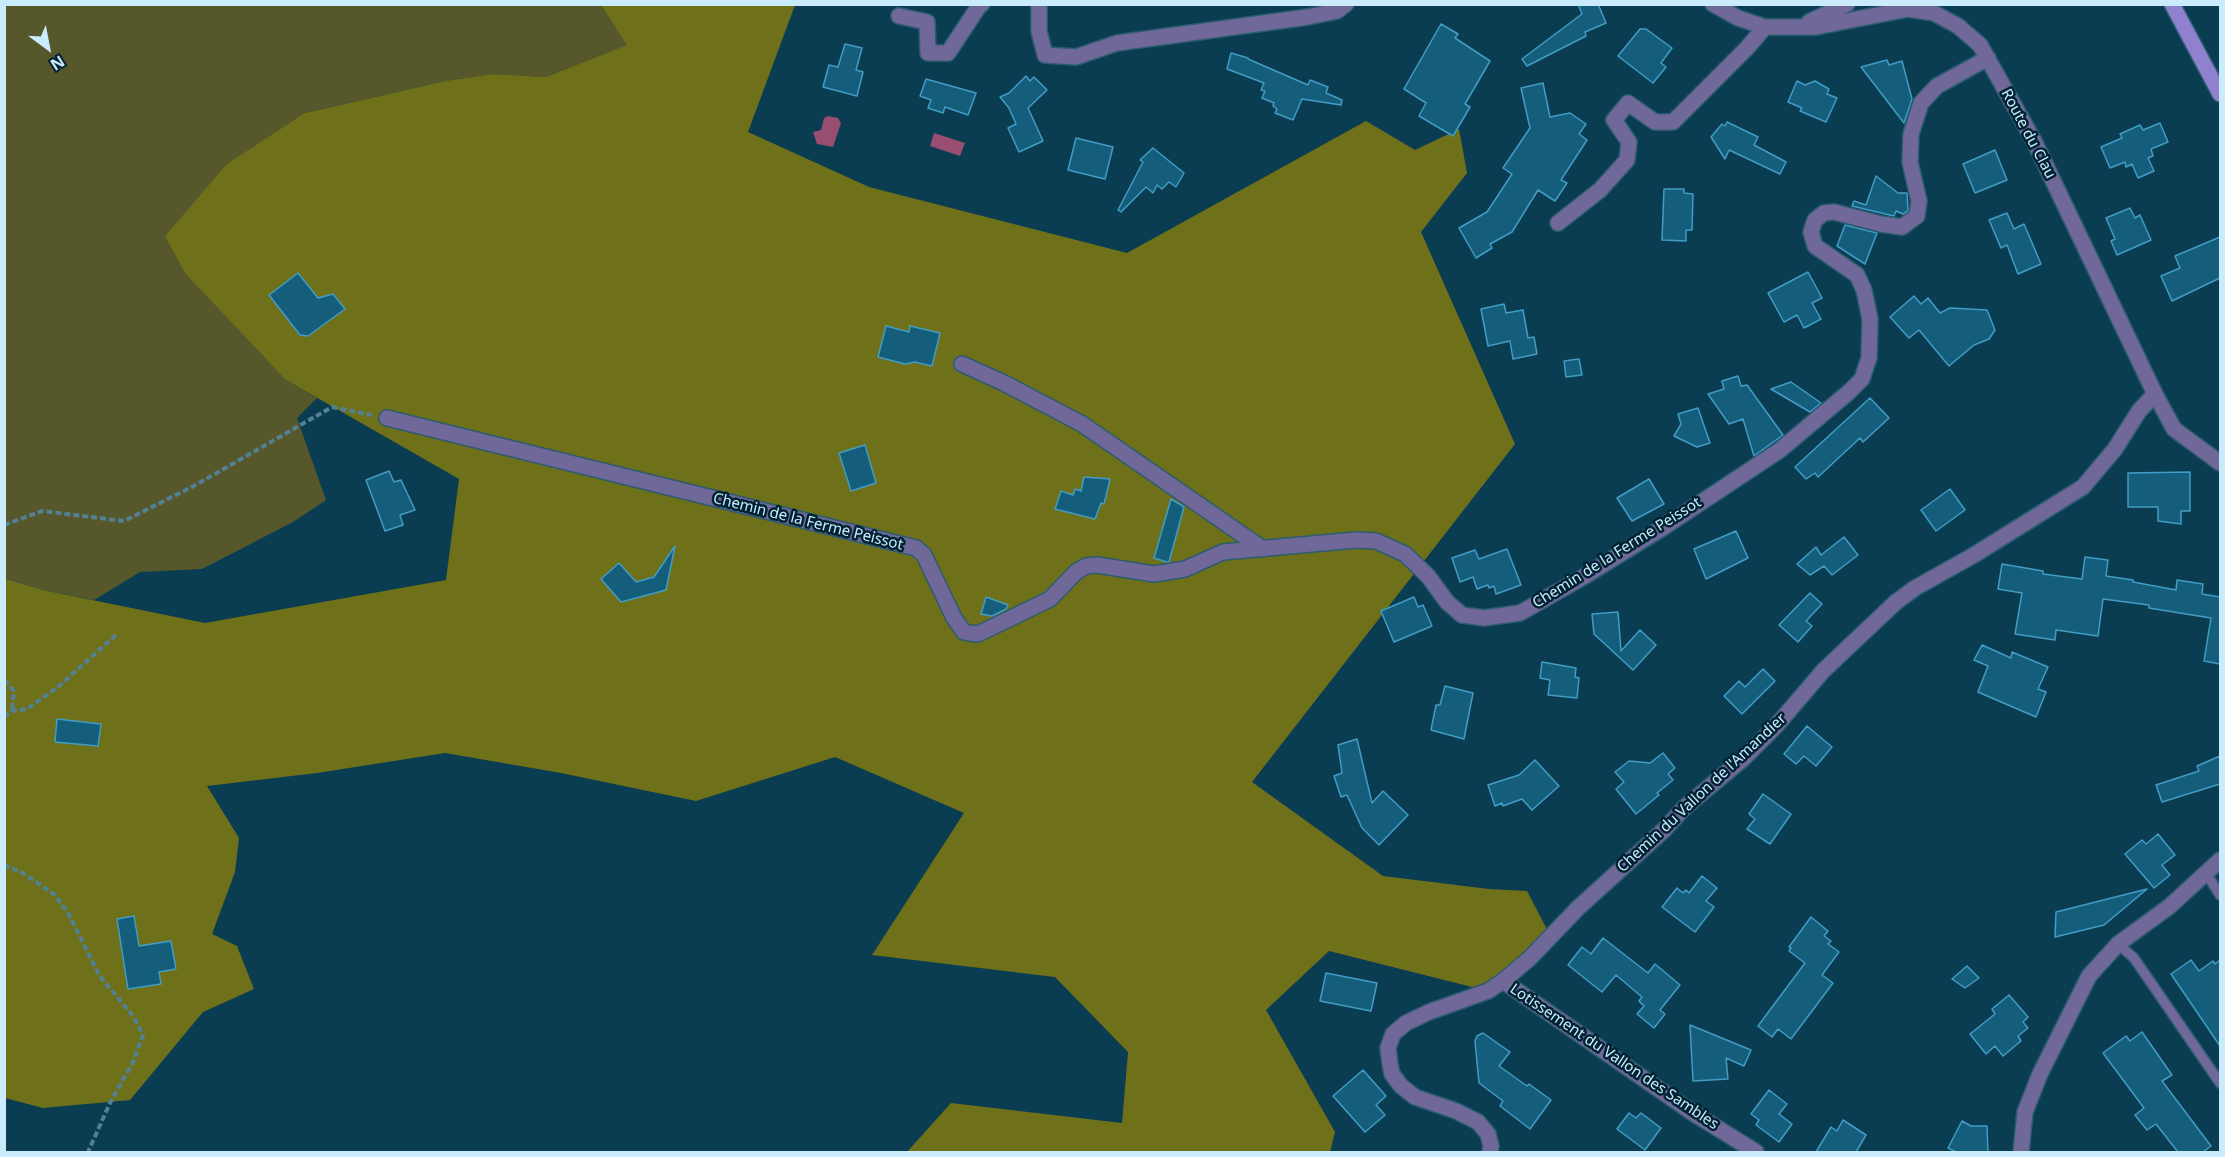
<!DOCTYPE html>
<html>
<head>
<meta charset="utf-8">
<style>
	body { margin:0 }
	#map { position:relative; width:2225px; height:1157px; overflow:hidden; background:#0a3d52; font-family:"Noto Sans",sans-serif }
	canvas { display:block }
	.frame { position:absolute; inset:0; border:6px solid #caebfc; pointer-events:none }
	.north { position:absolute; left:18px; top:18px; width:60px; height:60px; -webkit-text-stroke:4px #002333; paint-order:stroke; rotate:148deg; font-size:16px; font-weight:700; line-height:24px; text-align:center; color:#caebfc }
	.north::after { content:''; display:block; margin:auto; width:21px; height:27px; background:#caebfc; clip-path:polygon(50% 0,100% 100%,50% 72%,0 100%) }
</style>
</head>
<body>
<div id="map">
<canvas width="2225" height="1157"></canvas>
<div class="frame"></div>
<div class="north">N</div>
</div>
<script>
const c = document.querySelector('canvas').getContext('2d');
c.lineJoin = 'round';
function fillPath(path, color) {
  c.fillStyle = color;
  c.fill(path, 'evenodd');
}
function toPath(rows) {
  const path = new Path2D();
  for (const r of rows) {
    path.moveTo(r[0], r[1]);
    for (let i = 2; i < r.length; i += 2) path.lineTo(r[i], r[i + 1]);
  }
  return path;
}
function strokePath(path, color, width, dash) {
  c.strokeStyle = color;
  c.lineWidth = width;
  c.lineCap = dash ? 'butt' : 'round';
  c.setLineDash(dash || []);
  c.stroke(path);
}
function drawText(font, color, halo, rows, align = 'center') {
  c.font = font + ' "Noto Sans",sans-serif';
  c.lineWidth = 5;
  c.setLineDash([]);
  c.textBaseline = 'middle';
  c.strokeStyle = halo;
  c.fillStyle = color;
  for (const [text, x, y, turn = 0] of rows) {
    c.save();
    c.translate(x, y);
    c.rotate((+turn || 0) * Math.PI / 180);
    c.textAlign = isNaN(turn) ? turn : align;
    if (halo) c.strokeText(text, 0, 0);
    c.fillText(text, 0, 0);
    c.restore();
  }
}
fillPath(toPath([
	[5,5,601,5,628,45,546,77,493,74,445,81,305,113,286,380,317,398,297,418,326,500,293,522,202,569,140,572,94,600,43,590,5,578]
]), '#56582c');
fillPath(toPath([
	[601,5,795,5,748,132,869,187,1127,253,1366,121,1415,150,1459,129,1467,173,1421,232,1515,444,1252,782,1383,876,1489,889,1527,891,1550,935,1480,989,1329,951,1266,1010,1335,1132,1330,1152,907,1152,951,1103,1122,1123,1128,1052,1055,977,872,955,964,813,835,757,696,801,561,773,445,753,317,773,207,786,239,838,235,872,212,934,237,946,254,989,203,1012,130,1100,43,1108,5,1098,4,578,43,590,205,623,446,580,459,479,286,380,185,273,165,236,227,164,305,113,445,81,493,74,546,77,627,45]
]), '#6e701a');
fillPath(toPath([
	[828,116,838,118,841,123,833,147,817,144,813,132,821,130,824,118],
	[934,133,965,143,960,156,930,146]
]), '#974e71');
const building = toPath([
	[1578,4,1598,4,1606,23,1585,32,1586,36,1527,66,1522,59,1582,14,1578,4],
	[1441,24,1458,34,1455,38,1490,61,1465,104,1470,107,1453,136,1419,116,1426,103,1404,89,1441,24],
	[1640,29,1646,29,1672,48,1661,63,1666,67,1653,83,1618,56,1640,29],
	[845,44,862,48,856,70,863,72,857,96,823,87,829,65,838,67,845,44],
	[1231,53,1248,58,1248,59,1308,85,1310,80,1328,87,1326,93,1342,100,1341,105,1302,99,1293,120,1275,113,1277,109,1273,106,1274,103,1262,98,1265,91,1261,90,1264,83,1227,69,1231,53],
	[1887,60,1889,65,1902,61,1912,99,1904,123,1861,67,1887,60],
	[1026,76,1030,81,1034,77,1047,90,1028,108,1043,141,1019,152,1008,128,1016,124,1009,108,1000,97,1009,93,1026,76],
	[926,79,976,93,968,115,945,107,943,113,928,108,931,100,920,96,926,79],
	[1797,81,1805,85,1815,81,1829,89,1827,94,1837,98,1826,122,1800,111,1802,108,1788,102,1797,81],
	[1543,83,1550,117,1570,113,1586,124,1579,134,1587,140,1561,180,1567,183,1555,201,1538,190,1512,232,1490,244,1492,248,1476,258,1459,228,1487,212,1512,174,1503,168,1530,128,1521,88,1543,83],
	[1727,122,1758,137,1754,145,1786,162,1780,174,1729,150,1725,159,1711,137,1722,124,1725,126,1727,122],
	[2160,123,2168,142,2151,149,2153,156,2148,158,2154,171,2138,178,2132,164,2126,167,2125,162,2110,168,2101,147,2122,138,2120,134,2140,125,2143,130,2160,123],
	[1076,138,1113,147,1105,179,1068,170,1076,138],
	[1153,148,1184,173,1176,187,1169,182,1162,189,1157,185,1153,193,1146,187,1121,212,1118,210,1143,162,1140,160,1153,148],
	[1995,150,2007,180,1975,193,1963,164,1995,150],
	[1876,176,1898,193,1907,193,1908,211,1903,214,1896,211,1894,216,1852,206,1854,201,1866,205,1876,176],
	[1664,189,1684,189,1684,193,1693,194,1692,230,1686,230,1686,241,1662,240,1664,189],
	[2130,208,2135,218,2140,215,2151,240,2117,255,2111,241,2115,239,2106,218,2130,208],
	[2007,213,2014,229,2024,224,2041,264,2018,274,2007,245,2001,248,1989,220,2007,213],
	[1845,225,1877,233,1865,264,1837,246,1845,225],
	[2220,237,2220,278,2172,301,2161,276,2180,268,2175,256,2220,237],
	[1808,272,1822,298,1812,303,1821,319,1804,328,1797,315,1784,322,1768,293,1808,272],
	[298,273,318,298,333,294,345,309,308,336,300,335,269,295,298,273],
	[1914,296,1921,304,1928,298,1940,313,1950,308,1987,310,1995,330,1989,339,1974,345,1949,366,1919,330,1909,338,1890,317,1914,296],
	[1504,304,1506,313,1523,310,1528,338,1534,337,1537,354,1513,359,1510,341,1488,346,1481,309,1504,304],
	[886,326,909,332,910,326,940,333,932,366,915,362,905,364,878,357,886,326],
	[1579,359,1582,375,1566,377,1564,361,1579,359],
	[1738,376,1741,386,1747,385,1783,435,1754,456,1743,419,1729,424,1708,394,1724,389,1722,381,1738,376],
	[1791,382,1821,403,1810,412,1771,389,1791,382],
	[1870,398,1889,418,1863,442,1860,438,1818,477,1815,473,1806,479,1795,467,1870,398],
	[1698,408,1710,443,1697,447,1674,436,1681,424,1678,414,1698,408],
	[865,445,876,483,851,491,839,453,865,445],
	[389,471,394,482,401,480,415,510,400,515,403,525,385,531,366,480,389,471],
	[2190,472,2190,511,2181,511,2181,524,2158,521,2158,507,2128,507,2128,473,2190,472],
	[1084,477,1110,479,1104,504,1101,503,1095,519,1055,509,1061,491,1073,495,1075,489,1081,491,1084,477],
	[1649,479,1664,504,1632,521,1617,498,1649,479],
	[1950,489,1965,510,1936,531,1921,510,1950,489],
	[1171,499,1184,507,1169,562,1167,562,1154,558,1171,499],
	[1736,531,1748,558,1706,579,1694,549,1736,531],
	[1844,537,1858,555,1832,575,1824,566,1810,575,1797,564,1816,547,1821,555,1844,537],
	[675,546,666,590,621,602,601,579,619,563,636,582,654,577,675,546],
	[1507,549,1521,585,1496,594,1494,586,1489,588,1488,585,1477,589,1473,577,1460,582,1452,558,1475,550,1479,559,1507,549],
	[2085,557,2108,560,2106,576,2133,580,2133,582,2176,590,2177,580,2203,584,2202,594,2220,597,2220,664,2204,661,2211,618,2149,608,2149,605,2103,599,2098,636,2056,630,2055,640,2015,634,2022,593,1998,589,2002,564,2043,571,2043,574,2082,579,2085,557],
	[1810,593,1822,604,1806,621,1812,626,1798,642,1779,625,1810,593],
	[986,597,1008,605,1006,609,992,616,981,614,986,597],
	[1414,597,1418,607,1423,605,1432,626,1394,642,1381,611,1414,597],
	[1618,612,1621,651,1640,630,1656,645,1633,670,1594,634,1592,614,1618,612],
	[1982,645,2011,658,2012,652,2048,667,2038,689,2046,692,2036,717,1978,692,1988,666,1974,660,1982,645],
	[1542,662,1576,668,1575,677,1579,678,1577,698,1548,695,1550,680,1540,678,1542,662],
	[1763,669,1775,681,1742,714,1724,696,1739,681,1745,687,1763,669],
	[1445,686,1473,693,1464,739,1431,730,1436,705,1440,705,1445,686],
	[57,719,101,724,98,746,55,742,57,719],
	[1807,726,1832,747,1816,766,1804,756,1796,764,1784,754,1807,726],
	[1357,739,1372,803,1383,791,1408,815,1379,845,1362,828,1347,795,1341,797,1334,776,1342,773,1338,745,1357,739],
	[1663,753,1675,768,1668,774,1673,780,1657,793,1659,795,1636,814,1616,789,1624,782,1615,772,1629,761,1650,763,1663,753],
	[2220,756,2220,784,2162,802,2156,785,2199,771,2197,766,2220,756],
	[1535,760,1559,786,1532,810,1522,799,1503,806,1502,803,1495,806,1488,785,1519,775,1535,760],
	[1763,794,1791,814,1770,844,1747,829,1755,819,1749,814,1763,794],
	[2158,834,2175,855,2162,865,2170,875,2154,888,2125,854,2142,840,2146,844,2158,834],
	[1702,876,1717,888,1706,901,1714,907,1695,932,1662,907,1677,888,1683,893,1686,890,1689,893,1702,876],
	[2147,889,2104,925,2055,937,2056,912,2147,889],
	[134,916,139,946,171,941,176,969,159,972,161,984,128,989,117,919,134,916],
	[1811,917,1828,931,1824,936,1831,941,1828,944,1839,952,1822,975,1833,983,1791,1039,1778,1029,1772,1037,1758,1026,1805,963,1789,951,1791,948,1789,947,1811,917],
	[1603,938,1648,973,1655,964,1680,985,1660,1010,1665,1014,1654,1028,1637,1014,1644,1006,1639,1001,1642,997,1616,975,1602,992,1568,965,1582,947,1591,954,1603,938],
	[2191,960,2199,971,2213,961,2215,964,2220,960,2220,1046,2171,974,2191,960],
	[1967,966,1979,978,1965,988,1952,979,1967,966],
	[1326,973,1377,983,1371,1011,1320,1001,1326,973],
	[2009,995,2028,1017,2023,1022,2028,1028,2018,1036,2021,1041,2003,1056,1995,1046,1986,1054,1970,1034,1995,1014,1992,1009,2009,995],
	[1690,1025,1751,1050,1744,1066,1726,1058,1728,1079,1693,1081,1690,1025],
	[2142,1032,2172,1075,2162,1081,2211,1146,2203,1152,2178,1152,2156,1124,2147,1130,2135,1115,2144,1108,2103,1053,2126,1036,2130,1041,2142,1032],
	[1483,1033,1510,1052,1499,1066,1527,1086,1529,1084,1551,1100,1530,1129,1500,1106,1503,1101,1479,1083,1475,1041,1477,1036,1483,1033],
	[1363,1070,1386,1096,1376,1105,1385,1115,1365,1132,1333,1096,1363,1070],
	[1769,1090,1787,1104,1779,1114,1792,1124,1779,1142,1756,1125,1759,1120,1751,1114,1769,1090],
	[1629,1113,1636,1118,1641,1113,1661,1128,1645,1150,1617,1129,1629,1113],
	[1843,1120,1866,1135,1856,1152,1816,1152,1831,1127,1837,1131,1843,1120],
	[1962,1121,1971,1126,1987,1126,1988,1152,1956,1152,1948,1148,1962,1121]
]);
fillPath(building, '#145e7c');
strokePath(building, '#429cc5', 1.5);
const service = toPath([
	[2206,873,2220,895],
	[2118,944,2134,958,2220,1083]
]);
const minor = toPath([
	[1039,4,1039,31,1045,55,1076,57,1117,43,1308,17,1337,11,1346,4],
	[1713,4,1738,18,1765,27,1816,27,1908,9,1934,13,1958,26,1980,45,2035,143,2155,394,2174,429,2220,463],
	[899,16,927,22,928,53,948,53,979,6,982,4],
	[1809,22,1847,4],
	[1558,223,1600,190,1627,160,1629,142,1614,120,1628,103,1655,122,1673,122,1747,48,1765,27],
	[962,364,1004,383,1082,424,1263,549],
	[387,418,916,548,924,555,954,618,964,632,969,633,978,634,1050,599,1076,572,1086,566,1097,565,1154,574,1185,569,1223,552,1356,540,1376,541,1405,554,1428,576,1447,602,1462,615,1484,618,1520,613,1585,576,1664,527,1780,450,1849,392,1862,379,1869,358,1870,319,1864,290,1857,275,1815,246,1811,232,1815,220,1824,213,1834,212,1881,224,1902,227,1917,216,1919,201,1910,162,1911,134,1921,103,1937,86,1988,58],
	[1503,981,1693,1113,1756,1152],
	[1490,1152,1491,1146,1488,1134,1478,1122,1456,1111,1415,1097,1401,1086,1392,1074,1390,1064,1388,1048,1393,1034,1406,1023,1429,1012,1488,991,1503,981,1530,958,1578,908,1664,830,1684,808,1744,758,1776,726,1823,671,1896,602,1915,588,1974,555,2083,487,2115,449,2139,411,2155,394],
	[2021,1152,2025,1112,2040,1074,2089,976,2118,944,2170,906,2220,860]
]);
const secondary = toPath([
	[2172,4,2220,94]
]);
strokePath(service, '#2d5c71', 12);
strokePath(minor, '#2d5c71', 18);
strokePath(secondary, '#2d5c71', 18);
strokePath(toPath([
	[4,525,42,511,124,521,192,487,332,407,372,415],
	[4,680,14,691,12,711],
	[4,717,12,711,27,709,58,687,117,634],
	[4,865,23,873,55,895,68,913,99,975,133,1016,143,1035,133,1062,110,1103,88,1152]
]), '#548094', 4, [6, 3]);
strokePath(service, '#706898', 9);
strokePath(minor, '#706898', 15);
strokePath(secondary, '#8f81cd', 15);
drawText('15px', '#caebfc', '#002333', [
	["Route du Clau",2028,134,62],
	["Chemin de la Ferme Peissot",808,522,14],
	["Chemin de la Ferme Peissot",1617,553,-32],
	["Chemin du Vallon de l'Amandier",1702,793,-43],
	["Lotissement du Vallon des Sambles",1614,1057,34]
]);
</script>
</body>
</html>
